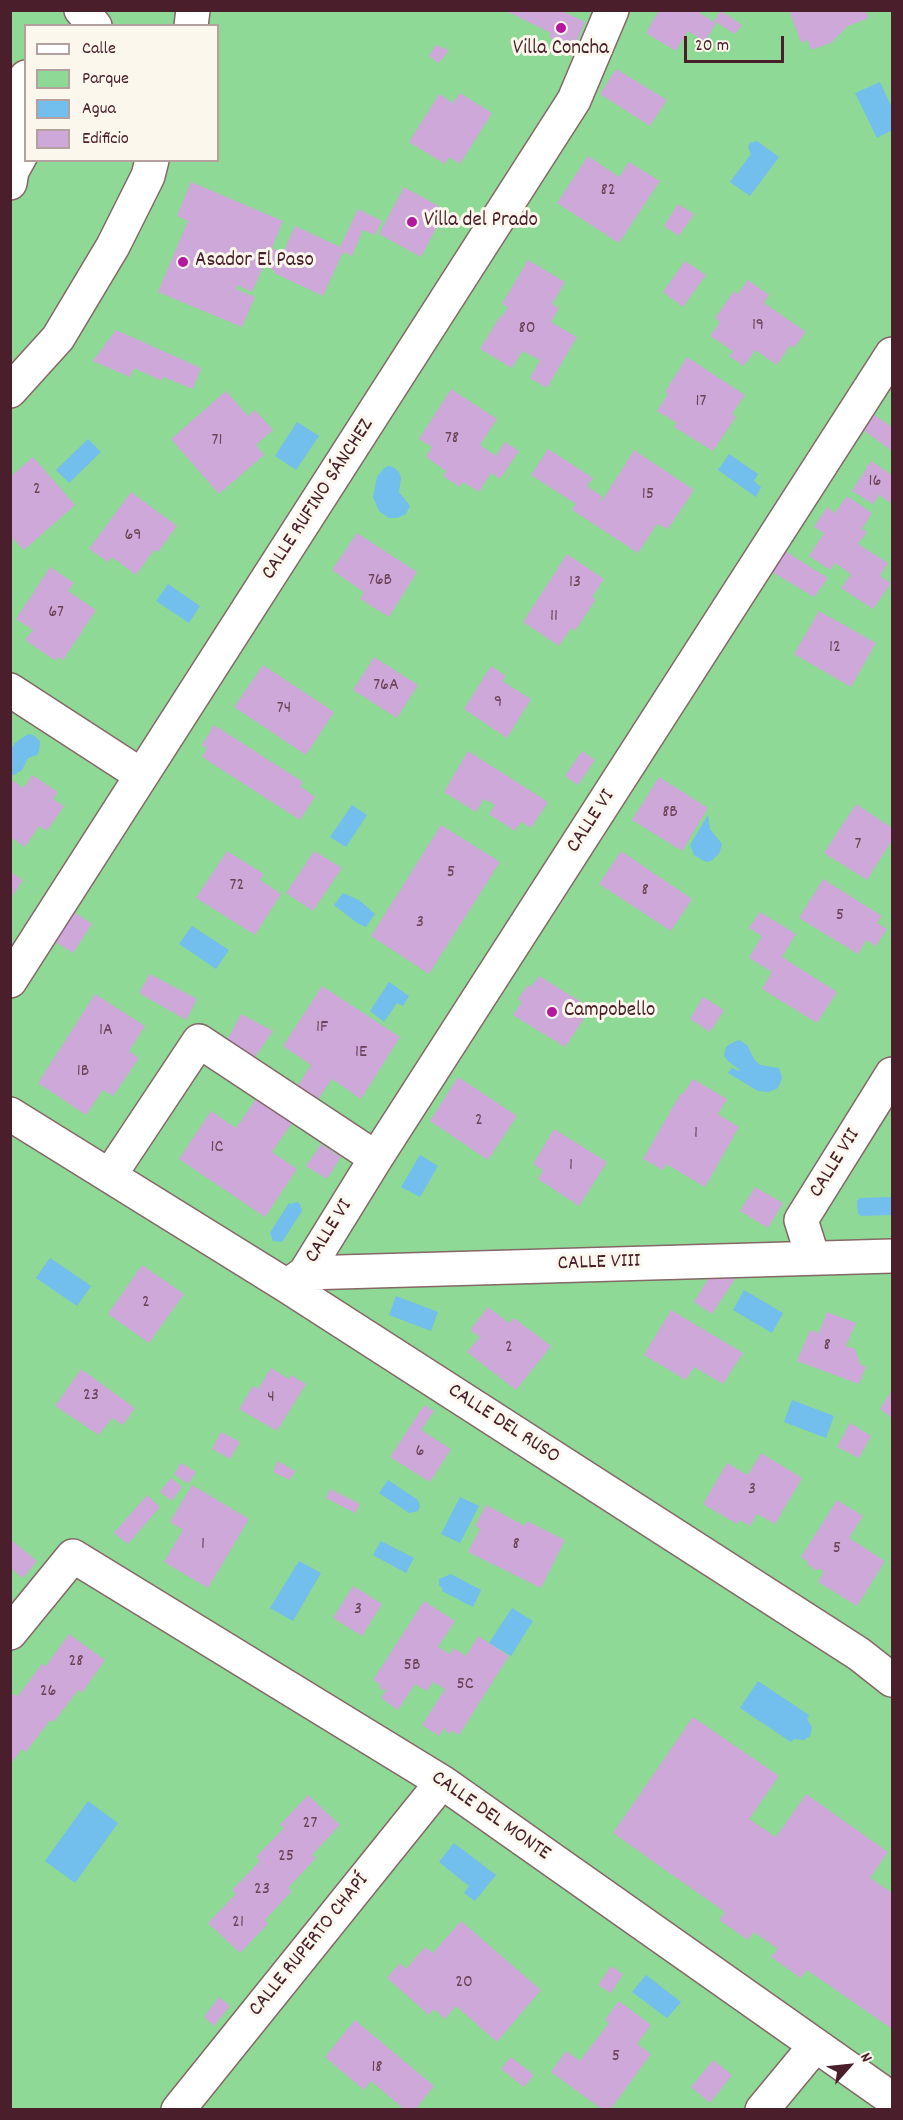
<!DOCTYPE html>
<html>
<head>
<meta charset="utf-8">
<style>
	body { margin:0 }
	#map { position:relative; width:903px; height:2120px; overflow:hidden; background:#f6ebd6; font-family:Dekko,sans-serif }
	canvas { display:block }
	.frame { position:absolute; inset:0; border:12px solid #4a1f2b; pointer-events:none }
	.legend { position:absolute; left:24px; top:24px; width:195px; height:138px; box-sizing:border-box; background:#fbf7ec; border:2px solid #b4a19f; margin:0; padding:8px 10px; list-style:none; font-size:18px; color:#4a1f2b }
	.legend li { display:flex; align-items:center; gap:12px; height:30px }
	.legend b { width:30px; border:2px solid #b4a19f }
	.north { position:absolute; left:819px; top:2036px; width:60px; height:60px; -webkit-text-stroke:4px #fbf7ec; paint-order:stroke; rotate:63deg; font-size:16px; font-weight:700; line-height:24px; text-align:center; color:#4a1f2b }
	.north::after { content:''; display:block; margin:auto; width:21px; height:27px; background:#4a1f2b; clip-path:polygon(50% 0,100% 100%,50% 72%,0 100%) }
	.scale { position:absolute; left:684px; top:36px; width:100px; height:27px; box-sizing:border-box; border:3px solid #4a1f2b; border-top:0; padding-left:8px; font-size:18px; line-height:21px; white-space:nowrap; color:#4a1f2b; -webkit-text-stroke:4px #fbf7ec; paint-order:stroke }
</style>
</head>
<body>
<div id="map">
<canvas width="903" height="2120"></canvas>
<div class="frame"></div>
<ul class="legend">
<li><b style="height:8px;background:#fff"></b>Calle</li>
<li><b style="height:16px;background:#8ed996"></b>Parque</li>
<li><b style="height:16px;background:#72beec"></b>Agua</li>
<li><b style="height:16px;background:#cda8d8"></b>Edificio</li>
</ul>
<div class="north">N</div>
<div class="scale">20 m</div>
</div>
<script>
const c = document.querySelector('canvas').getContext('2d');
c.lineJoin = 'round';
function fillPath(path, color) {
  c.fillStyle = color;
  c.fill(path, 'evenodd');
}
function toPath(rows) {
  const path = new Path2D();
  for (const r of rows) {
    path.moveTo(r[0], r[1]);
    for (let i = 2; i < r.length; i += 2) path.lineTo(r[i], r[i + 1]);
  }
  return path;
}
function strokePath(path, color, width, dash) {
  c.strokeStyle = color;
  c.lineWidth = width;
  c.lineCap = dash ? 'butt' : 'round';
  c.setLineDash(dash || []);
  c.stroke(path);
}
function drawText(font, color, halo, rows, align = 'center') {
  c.font = font + ' Dekko,sans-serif';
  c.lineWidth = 6;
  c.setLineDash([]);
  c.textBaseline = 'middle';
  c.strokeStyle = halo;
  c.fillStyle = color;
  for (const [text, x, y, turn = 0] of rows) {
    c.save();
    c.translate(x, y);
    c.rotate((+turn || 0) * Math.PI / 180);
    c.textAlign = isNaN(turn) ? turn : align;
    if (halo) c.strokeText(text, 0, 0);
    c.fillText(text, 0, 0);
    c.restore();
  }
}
fillPath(toPath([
	[11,11,892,11,892,2109,11,2110],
	[26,26,218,26,218,160,26,160]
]), '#8ed996');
fillPath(toPath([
	[880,82,892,108,892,130,877,138,855,93],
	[757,141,779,157,750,196,730,182,751,154,748,147,750,143],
	[297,422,319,436,296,470,275,456],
	[88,439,101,452,69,483,56,470],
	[729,454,758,474,754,481,761,487,756,497,718,470],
	[388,466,393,467,399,472,401,478,399,492,410,506,406,514,397,518,389,518,379,511,373,497,377,477,384,468],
	[168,584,200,606,189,623,156,601],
	[28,734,33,735,40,741,39,751,37,755,28,758,22,770,14,775,11,774,11,749,15,743],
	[352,805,367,815,346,847,330,837],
	[708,815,710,829,722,844,719,854,711,861,706,862,694,855,690,845],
	[343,893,359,900,375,914,366,927,357,923,334,905],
	[192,926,229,950,216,969,179,944],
	[389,982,409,996,403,1006,397,1003,384,1022,370,1011],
	[739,1040,747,1045,754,1059,760,1065,779,1068,782,1078,778,1088,769,1092,758,1091,728,1073,732,1068,739,1071,740,1070,728,1061,724,1056,726,1047,730,1044],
	[420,1155,438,1166,420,1197,401,1187],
	[892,1197,892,1215,861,1216,858,1214,857,1201,860,1198],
	[297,1202,300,1204,302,1211,282,1242,273,1241,270,1233,289,1203,291,1204],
	[50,1258,91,1286,77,1306,36,1278],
	[744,1290,783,1313,772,1333,733,1310],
	[396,1296,438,1312,431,1331,389,1315],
	[792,1400,834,1416,826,1438,784,1422],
	[388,1480,418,1500,420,1507,418,1511,409,1513,379,1493],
	[460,1497,479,1506,460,1543,441,1534],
	[381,1541,414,1558,406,1573,373,1555],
	[299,1561,321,1573,293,1621,270,1608],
	[451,1574,481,1590,473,1607,442,1591,443,1589,439,1585,439,1579],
	[512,1608,533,1621,511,1656,489,1643],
	[758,1681,809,1715,807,1719,812,1727,810,1736,804,1740,794,1739,791,1742,740,1708],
	[88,1801,118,1823,75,1883,45,1861],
	[454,1843,496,1875,475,1901,464,1893,469,1886,439,1862],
	[646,1975,681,2002,667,2018,632,1992]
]), '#72beec');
fillPath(toPath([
	[504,10,560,10,585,22,574,48,549,37,551,33],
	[659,10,695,10,716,23,705,42,688,31,676,51,646,33],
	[789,10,865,10,869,18,848,26,831,43,811,50,808,40,801,43],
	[721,11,742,25,735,34,714,21],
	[436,45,449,50,439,63,429,56],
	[616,69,667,100,650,126,600,94],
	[460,93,492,113,460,164,449,157,445,164,409,142,439,94,453,103],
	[588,156,619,177,629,162,660,181,619,243,557,203],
	[191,182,283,221,272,248,283,253,295,226,340,247,358,209,382,221,375,235,363,230,352,256,343,252,323,296,274,273,275,271,264,265,252,292,237,285,235,289,255,297,242,327,158,292,188,221,177,216],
	[404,187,446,210,421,257,379,234],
	[678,204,694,214,679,236,664,226],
	[528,260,565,282,552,304,559,308,551,322,577,337,547,388,530,378,540,360,522,351,512,368,480,349,500,316,502,317,508,307,502,304],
	[685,261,706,275,683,307,663,292],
	[748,280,769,295,764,303,806,332,794,348,790,345,777,365,755,350,744,366,729,356,733,351,710,336,720,322,715,318,734,291,738,294],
	[116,330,201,368,193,389,163,377,162,381,134,368,130,377,93,361],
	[687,357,745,395,732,414,736,417,713,451,674,427,677,423,657,411,668,394,665,392],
	[451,389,497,419,480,445,496,456,505,442,519,451,500,479,491,473,479,492,463,482,460,487,443,476,446,471,426,457,432,447,419,439],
	[226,391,248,416,255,410,273,430,256,445,264,455,219,494,171,439],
	[873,414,892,427,892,451,863,430],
	[548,449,593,478,587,486,603,497,600,501,602,501,634,450,694,490,668,529,657,524,638,553,572,510,576,504,531,475],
	[33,457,75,505,24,550,10,536,10,477],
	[871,461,892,475,892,504,879,495,873,504,852,491],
	[131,492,177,526,158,552,154,550,136,575,112,557,108,562,89,549],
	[847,496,872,513,862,529,867,532,858,544,888,563,880,576,891,583,873,609,841,588,851,574,835,563,830,570,809,556,824,533,814,527,827,507,835,513],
	[357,533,417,572,389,617,360,599,364,592,332,570],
	[785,551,828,578,814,597,772,572],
	[567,554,604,579,592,597,596,599,575,631,571,628,559,646,523,622],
	[50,567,74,583,68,591,96,610,63,660,58,657,56,661,25,640,33,630,16,619],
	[819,611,876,643,851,687,794,654],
	[374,657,418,685,397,718,353,690],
	[263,665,334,712,306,755,234,707],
	[491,666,506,676,502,681,531,699,507,738,464,709],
	[214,725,303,782,300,786,315,797,300,820,202,757,207,748,202,745],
	[468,751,548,802,531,828,521,822,515,831,489,814,495,805,484,799,476,812,444,792],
	[582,751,595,760,578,785,565,776],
	[32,775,58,792,53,799,64,806,47,831,39,826,25,847,10,837,10,779,24,788],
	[659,777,708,808,682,851,632,820],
	[856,804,892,828,892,840,867,880,824,853],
	[441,825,500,862,429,974,371,936],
	[227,851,264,874,260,880,281,894,255,935,196,898],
	[314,851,342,868,313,911,286,893],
	[621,851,692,899,671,931,599,884],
	[10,872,23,880,10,899],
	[823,879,882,916,877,923,887,929,876,946,866,940,858,954,799,918],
	[74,912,92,924,73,953,54,941],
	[760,912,796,934,782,957,837,992,817,1023,762,989,772,972,749,958,762,936,749,928],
	[150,974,197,999,186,1020,139,993],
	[539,976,591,1008,565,1047,513,1015,522,1002,518,999,528,985,531,987],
	[322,986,400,1037,361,1099,332,1079,317,1101,297,1087,311,1065,283,1046],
	[95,994,145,1026,129,1051,139,1058,113,1096,103,1090,86,1115,38,1083],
	[703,997,724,1010,710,1032,690,1019],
	[241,1014,273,1031,255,1057,226,1042],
	[458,1077,517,1116,488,1160,430,1121],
	[693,1079,727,1099,718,1114,739,1127,705,1187,666,1164,663,1170,643,1159,681,1093,683,1094],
	[259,1095,295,1119,272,1152,297,1169,265,1217,179,1159,211,1111,236,1128],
	[554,1129,607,1162,579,1206,538,1179,543,1170,533,1164],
	[321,1144,341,1157,327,1179,306,1166],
	[755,1187,783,1203,768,1228,740,1211],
	[142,1265,184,1294,149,1343,108,1314],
	[712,1273,739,1273,712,1314,694,1302],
	[488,1307,509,1323,514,1318,551,1346,516,1390,467,1352,480,1337,470,1330],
	[671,1310,743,1353,723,1384,694,1367,686,1380,644,1355],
	[827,1312,856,1323,846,1346,855,1349,860,1364,866,1367,859,1384,797,1361,810,1330,819,1333],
	[271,1368,289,1379,291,1375,306,1384,277,1431,239,1409,253,1386,258,1389],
	[81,1369,135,1408,123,1425,112,1418,99,1435,55,1406],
	[892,1390,892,1418,880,1409],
	[424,1405,434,1411,421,1430,451,1449,430,1482,390,1457],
	[850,1423,871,1436,859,1458,837,1447],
	[221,1432,240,1442,230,1459,212,1449],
	[761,1453,802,1478,775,1524,757,1514,750,1526,740,1520,737,1524,703,1504,727,1463,748,1475],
	[278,1461,295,1471,290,1480,273,1472],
	[181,1463,196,1472,188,1484,174,1474],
	[171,1478,182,1487,172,1501,160,1492],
	[192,1485,249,1519,208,1588,164,1562,183,1530,170,1522],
	[330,1489,360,1504,355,1513,326,1498],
	[147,1495,160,1507,128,1544,114,1533],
	[837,1500,863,1516,849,1538,885,1561,857,1606,818,1582,824,1572,820,1569,816,1570,808,1565,807,1561,801,1557],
	[486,1505,525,1526,527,1521,565,1540,541,1588,468,1552,480,1529,475,1526],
	[10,1539,37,1561,23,1578,10,1568],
	[353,1586,382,1604,362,1636,333,1618],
	[424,1601,455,1621,438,1647,450,1654,454,1648,466,1656,478,1636,509,1656,459,1735,453,1731,450,1734,446,1731,445,1727,439,1736,422,1725,445,1689,433,1682,427,1691,415,1684,398,1710,381,1698,387,1689,382,1690,379,1688,380,1684,373,1680],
	[69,1634,105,1660,82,1693,78,1690,54,1722,50,1720,26,1752,22,1749,10,1765,10,1698,14,1694,18,1696,42,1664,46,1666],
	[693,1717,779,1776,749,1819,776,1837,806,1794,888,1852,870,1878,892,1893,892,2029,807,1970,801,1978,771,1957,778,1949,754,1932,748,1940,719,1920,725,1912,613,1833],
	[308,1795,340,1825,312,1855,316,1858,288,1888,292,1891,265,1920,268,1924,240,1953,208,1923,236,1894,232,1890,260,1861,256,1857,284,1828,280,1825],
	[461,1921,541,1990,497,2042,456,2006,445,2019,434,2009,429,2015,387,1978,400,1963,406,1969,425,1947,433,1953],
	[611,1966,623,1974,611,1993,598,1985],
	[219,1997,230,2006,214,2026,204,2017],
	[619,2001,651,2025,637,2044,651,2054,610,2110,603,2110,551,2072,566,2051,580,2061,609,2023,605,2020],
	[355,2020,434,2086,415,2110,405,2110,371,2081,364,2090,325,2057],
	[511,2057,534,2075,524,2087,501,2069],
	[713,2060,732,2075,710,2103,691,2087]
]), '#cda8d8');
const minor = toPath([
	[81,10,95,26],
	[191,26,193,10],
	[10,121,13,107,26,77],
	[10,183,12,171,22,153,26,138],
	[10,391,58,338,113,246,148,176,152,160],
	[10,690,141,775],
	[10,981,574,100,612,10],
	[10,1114,287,1286,859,1654,892,1680],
	[110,1175,199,1041,376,1158],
	[813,1258,801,1220,892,1074],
	[305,1273,892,1256],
	[287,1286,305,1273,376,1158,892,354],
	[10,1633,73,1556,442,1782,892,2099],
	[178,2110,442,1782],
	[762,2110,815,2046]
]);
strokePath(minor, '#866667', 36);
strokePath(minor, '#fff', 33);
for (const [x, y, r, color] of [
	[561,28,6,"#b5179e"],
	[412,222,6,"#b5179e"],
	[183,262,6,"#b5179e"],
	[552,1012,6,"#b5179e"]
]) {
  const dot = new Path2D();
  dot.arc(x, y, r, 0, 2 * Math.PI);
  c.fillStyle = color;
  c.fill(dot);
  strokePath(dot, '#fbf7ec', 2);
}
drawText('18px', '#6b4156', null, [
	["82",608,192],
	["19",758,327],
	["80",527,330],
	["17",701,403],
	["78",452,440],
	["71",217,442],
	["16",875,483],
	["2",37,491],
	["15",648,496],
	["69",133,537],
	["76B",380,582],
	["13",575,584],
	["67",56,614],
	["11",554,618],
	["12",835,649],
	["76A",386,687],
	["9",498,704],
	["74",284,710],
	["8B",670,814],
	["7",858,846],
	["5",451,874],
	["72",237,887],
	["8",645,892],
	["5",840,917],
	["3",420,924],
	["1F",322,1029],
	["1A",106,1032],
	["1E",361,1054],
	["1B",83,1073],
	["2",479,1122],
	["1",696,1135],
	["1C",217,1149],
	["1",571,1167],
	["2",146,1304],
	["8",827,1347],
	["2",509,1349],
	["23",91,1397],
	["4",271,1399],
	["6",420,1453],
	["3",752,1491],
	["1",203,1546],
	["8",516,1546],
	["5",837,1550],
	["3",358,1611],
	["28",76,1663],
	["5B",412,1667],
	["5C",465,1686],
	["26",48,1693],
	["27",310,1825],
	["25",286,1858],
	["23",262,1891],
	["21",238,1924],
	["20",464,1984],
	["5",616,2058],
	["18",377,2069]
]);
drawText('21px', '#4a1f2b', '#fbf7ec', [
	["Villa Concha",561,50,"center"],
	["Villa del Prado",424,222],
	["Asador El Paso",195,262],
	["Campobello",564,1012]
], 'left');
drawText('21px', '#4a1f2b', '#fbf7ec', [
	["CALLE RUFINO SÁNCHEZ",319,500,-57],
	["CALLE VI",592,822,-57],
	["CALLE VII",836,1164,-58],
	["CALLE VI",330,1232,-58],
	["CALLE VIII",599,1264,-2],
	["CALLE DEL RUSO",503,1425,33],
	["CALLE DEL MONTE",490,1817,35],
	["CALLE RUPERTO CHAPÍ",310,1946,-51]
]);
</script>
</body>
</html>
